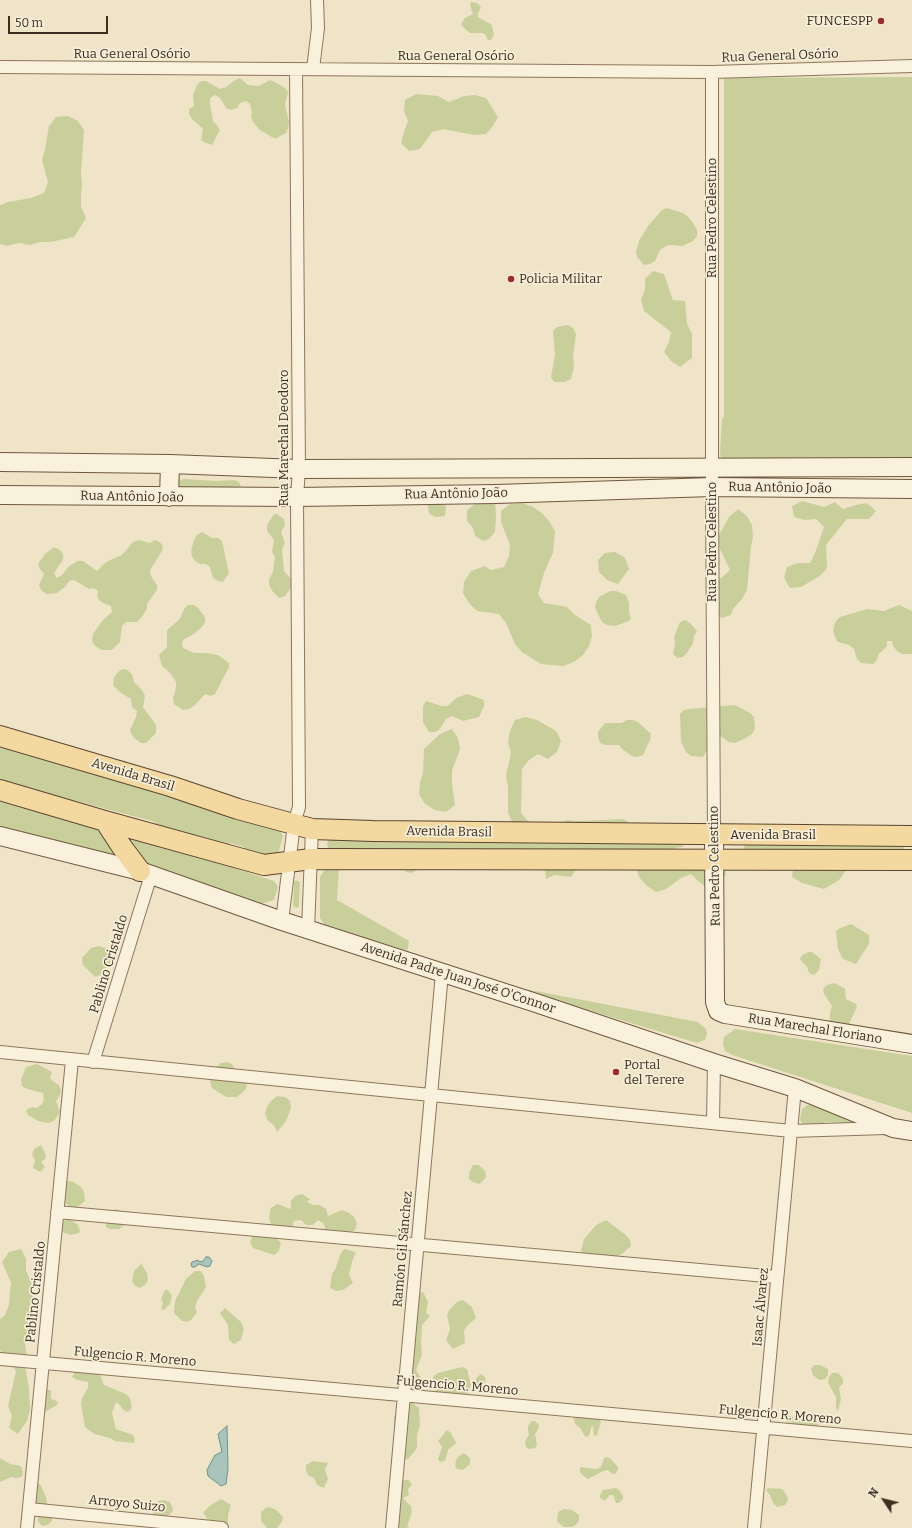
<!DOCTYPE html>
<html>
<head>
<meta charset="utf-8">
<style>
	body { margin:0 }
	#map { position:relative; width:912px; height:1528px; overflow:hidden; background:#f0e4c8; font-family:Bitter,serif }
	canvas { display:block }
	.north { position:absolute; left:864px; top:1480px; width:40px; height:40px; -webkit-text-stroke:3px #f7eed8; paint-order:stroke; rotate:305deg; font-size:11px; font-weight:700; line-height:16px; text-align:center; color:#3d2e20 }
	.north::after { content:''; display:block; margin:auto; width:14px; height:18px; background:#3d2e20; clip-path:polygon(50% 0,100% 100%,50% 72%,0 100%) }
	.scale { position:absolute; left:8px; top:16px; width:100px; height:18px; box-sizing:border-box; border:2px solid #3d2e20; border-top:0; padding-left:5px; font-size:12px; line-height:14px; white-space:nowrap; color:#3d2e20; -webkit-text-stroke:3px #f7eed8; paint-order:stroke }
</style>
</head>
<body>
<div id="map">
<canvas width="912" height="1528"></canvas>
<div class="north">N</div>
<div class="scale">50 m</div>
</div>
<script>
const c = document.querySelector('canvas').getContext('2d');
c.lineJoin = 'round';
function fillPath(path, color) {
  c.fillStyle = color;
  c.fill(path, 'evenodd');
}
function toPath(rows) {
  const path = new Path2D();
  for (const r of rows) {
    path.moveTo(r[0], r[1]);
    for (let i = 2; i < r.length; i += 2) path.lineTo(r[i], r[i + 1]);
  }
  return path;
}
function strokePath(path, color, width, dash) {
  c.strokeStyle = color;
  c.lineWidth = width;
  c.lineCap = dash ? 'butt' : 'round';
  c.setLineDash(dash || []);
  c.stroke(path);
}
function drawText(font, color, halo, rows, align = 'center') {
  c.font = font + ' Bitter,serif';
  c.lineWidth = 3.5;
  c.setLineDash([]);
  c.textBaseline = 'middle';
  c.strokeStyle = halo;
  c.fillStyle = color;
  for (const [text, x, y, turn = 0] of rows) {
    c.save();
    c.translate(x, y);
    c.rotate((+turn || 0) * Math.PI / 180);
    c.textAlign = isNaN(turn) ? turn : align;
    if (halo) c.strokeText(text, 0, 0);
    c.fillText(text, 0, 0);
    c.restore();
  }
}
fillPath(toPath([
	[471,2,477,3,481,7,478,14,478,17,492,25,494,35,491,40,488,40,485,34,482,33,470,33,463,27,461,24,465,18,473,14,470,5],
	[912,77,912,476,904,473,722,464,720,452,722,419,724,417,724,78],
	[240,78,248,85,259,86,270,80,275,82,285,88,288,92,285,105,289,122,288,128,286,133,275,139,260,130,253,122,251,117,252,112,250,104,246,101,240,103,237,108,231,110,226,108,220,98,215,95,210,98,210,104,213,121,217,125,220,130,212,145,206,143,201,140,203,129,192,119,189,114,189,109,194,106,193,95,197,85,201,81,206,81,220,89,226,87,235,80],
	[416,94,438,96,449,102,464,96,475,95,486,98,498,117,493,126,486,134,474,135,443,129,432,132,420,149,409,151,401,143,404,132,408,121,404,111,405,100],
	[68,116,78,121,84,130,81,173,82,185,81,195,81,207,86,218,74,237,51,242,40,242,30,245,19,243,7,246,0,244,0,205,8,202,31,198,44,193,48,182,42,160,45,149,49,126,56,117],
	[667,208,683,213,687,216,691,220,697,230,697,236,693,241,682,246,671,245,666,246,660,250,655,261,650,264,644,265,637,257,636,252,639,241,648,226,662,210],
	[653,271,664,274,673,300,685,301,687,324,692,334,692,358,680,367,671,361,664,352,669,342,671,332,644,311,641,300,645,289,645,279],
	[568,325,573,328,576,334,574,350,573,356,574,367,571,379,565,382,554,382,551,377,555,355,553,331,557,327],
	[185,479,216,481,234,480,239,482,241,487,237,491,184,495,174,484,179,480],
	[495,500,496,518,495,532,489,539,483,541,475,536,473,528,467,521,467,510,477,503],
	[427,501,444,502,446,507,445,516,436,517,431,515,429,513],
	[802,501,824,507,835,502,843,509,856,505,867,503,876,511,869,519,847,519,826,545,827,568,820,576,801,587,790,588,784,578,787,567,798,563,810,563,815,553,824,527,816,519,805,520,794,517,792,506],
	[522,503,533,507,542,513,549,521,555,531,553,553,544,573,538,594,544,603,567,607,575,615,591,625,592,636,589,646,583,655,574,662,563,666,541,664,522,652,515,644,506,623,499,614,477,611,469,603,463,593,464,582,471,571,485,566,491,570,504,567,509,556,510,545,501,522,501,511,510,504],
	[738,509,747,516,752,525,753,537,751,547,747,590,742,599,733,609,731,615,722,618,715,615,713,590,720,579,730,570,720,549,718,537,729,517],
	[274,514,277,514,284,519,285,525,281,532,285,543,282,550,284,571,291,579,293,585,285,596,279,598,273,592,269,585,269,579,273,572,275,557,272,552,274,540,267,531,267,525],
	[202,532,212,538,218,538,222,541,229,573,223,582,218,581,213,578,210,567,206,564,200,564,195,561,192,557,191,551,194,540,197,535],
	[139,540,150,543,155,540,160,542,163,546,162,551,150,570,151,576,157,585,157,590,147,604,147,609,141,618,137,622,126,622,122,626,120,642,112,650,101,650,94,645,92,640,93,634,103,620,112,612,111,606,101,602,97,597,98,591,94,588,89,589,74,580,69,581,66,586,57,593,46,594,41,590,39,585,44,574,40,569,38,564,45,554,54,547,60,550,63,554,63,560,54,573,57,578,62,575,69,566,78,561,83,561,97,571,106,562,122,555,133,542],
	[615,552,625,558,629,569,618,584,607,580,599,572,598,560,605,553],
	[610,591,616,591,626,595,629,603,629,612,631,618,629,621,615,626,607,625,602,622,595,608,596,602,599,597],
	[188,605,194,605,198,608,205,617,205,622,202,627,194,634,184,639,182,643,183,648,194,653,206,653,218,655,229,663,229,667,215,694,211,696,205,694,194,706,189,709,183,710,174,704,173,698,176,688,176,682,170,673,162,666,159,655,167,647,167,630,180,619,184,609],
	[899,605,912,611,912,654,902,654,897,651,893,646,892,641,887,641,887,646,878,655,877,660,873,664,861,663,857,659,854,649,849,645,838,642,835,637,833,631,834,626,836,621,840,617,867,609,884,611],
	[685,620,690,623,697,631,694,636,693,643,687,653,683,657,677,658,673,654,675,643,674,637,680,622],
	[126,669,132,674,134,682,142,690,145,696,143,707,156,725,156,733,146,743,141,743,134,738,131,733,130,730,136,717,137,711,132,707,131,699,121,693,113,685,114,677,120,670],
	[467,694,484,700,484,706,479,717,463,721,452,716,446,719,440,729,435,732,429,732,423,722,423,706,426,701,442,706,448,706,456,698],
	[735,705,750,713,754,717,755,729,752,734,746,738,735,743,729,742,720,736,715,737,703,757,691,756,686,752,681,742,680,714,684,710,689,709],
	[526,717,537,720,556,731,561,741,557,752,548,759,538,754,529,760,522,769,521,813,528,821,539,825,557,827,566,820,577,821,624,819,633,826,681,843,683,844,683,847,674,848,684,860,725,864,726,875,718,883,708,888,699,882,691,874,681,878,666,889,656,892,647,886,639,877,636,867,570,855,579,870,575,871,571,877,554,875,546,879,545,867,516,856,515,849,484,849,480,858,422,867,412,873,406,872,403,866,328,849,327,843,329,840,416,841,516,833,508,812,508,787,506,776,511,753,508,742,510,731,515,720],
	[627,720,633,720,638,722,651,734,650,740,643,755,637,757,632,756,622,749,619,745,605,745,600,743,598,737,598,732,605,723,622,723],
	[452,729,458,738,460,749,452,771,452,783,455,805,446,812,435,810,425,804,419,794,420,783,423,772,424,749,440,734],
	[0,745,280,830,283,836,278,854,248,860,244,847,230,843,229,849,219,863,274,881,278,887,274,900,264,903,259,903,151,868,124,835,152,842,155,822,73,800,69,805,40,805,35,789,0,780],
	[0,799,98,828,120,856,114,860,0,826],
	[745,843,904,845,904,850,849,866,839,880,824,889,802,883,792,877,795,854,746,850,744,848],
	[331,866,339,867,337,900,409,941,408,949,406,950,402,949,328,927,324,924,320,918,320,877,324,871],
	[296,880,300,882,299,906,297,908,293,906,294,882],
	[851,924,869,935,869,944,856,964,843,959,838,949,836,931,838,929],
	[99,946,108,949,111,957,111,963,101,975,95,977,83,965,82,958,91,948],
	[809,952,812,952,821,959,819,970,814,975,809,973,807,967,800,959,802,955],
	[835,983,845,989,846,999,856,1004,857,1007,848,1026,830,1022,830,1013,832,1006,824,994,823,989,827,985],
	[525,989,698,1022,706,1029,707,1034,705,1040,697,1043,525,991],
	[735,1029,912,1056,912,1113,732,1055,725,1051,723,1044,724,1037],
	[227,1062,232,1064,237,1074,247,1083,246,1089,237,1097,226,1097,212,1088,210,1082,212,1071,216,1067,221,1063],
	[37,1064,52,1072,50,1078,54,1082,59,1085,61,1090,60,1095,56,1101,60,1112,54,1121,48,1123,38,1121,28,1115,26,1110,32,1107,37,1108,42,1104,44,1099,43,1093,27,1089,22,1086,21,1080,26,1067],
	[277,1096,285,1097,290,1101,291,1108,286,1121,277,1132,274,1125,268,1121,265,1114,267,1107,271,1101],
	[807,1105,812,1105,815,1107,907,1130,862,1124,825,1122,823,1126,804,1125,800,1120,802,1109],
	[41,1145,46,1155,45,1159,41,1162,45,1167,40,1172,33,1168,35,1160,32,1155,34,1149],
	[473,1165,479,1165,485,1171,486,1177,481,1183,479,1184,473,1182,469,1179,469,1173],
	[68,1181,74,1182,81,1187,84,1192,85,1201,76,1208,70,1207,63,1201,65,1186],
	[302,1194,310,1199,307,1202,313,1205,320,1205,326,1209,328,1216,342,1210,349,1213,354,1217,357,1223,355,1230,345,1235,326,1232,324,1224,318,1220,313,1225,306,1225,301,1220,294,1221,292,1228,277,1232,276,1238,281,1243,279,1251,274,1255,253,1248,250,1242,253,1235,266,1229,271,1224,269,1217,271,1208,277,1204,291,1209,291,1201,295,1196],
	[116,1209,119,1210,126,1216,126,1224,119,1229,110,1229,106,1227,106,1221,113,1210],
	[69,1218,78,1225,80,1231,79,1233,71,1235,62,1232,61,1227,64,1221],
	[606,1220,626,1235,630,1240,631,1246,622,1254,613,1258,584,1255,581,1251,584,1239,596,1225],
	[21,1249,26,1259,26,1271,31,1281,33,1292,35,1314,33,1325,25,1345,27,1356,25,1366,29,1388,30,1410,27,1421,18,1434,9,1428,12,1416,8,1406,16,1371,0,1350,0,1319,5,1315,9,1305,10,1293,11,1283,2,1262,9,1252],
	[344,1249,356,1252,353,1259,349,1274,353,1283,343,1290,336,1291,330,1288,332,1274,336,1268,340,1255],
	[142,1263,142,1265,147,1273,148,1281,145,1285,140,1288,135,1286,132,1281,134,1271],
	[195,1271,201,1271,204,1276,206,1287,197,1301,195,1307,197,1312,192,1319,188,1322,182,1321,174,1313,175,1301,186,1279],
	[165,1290,168,1290,172,1296,170,1304,164,1310,161,1309,163,1303,161,1299],
	[417,1292,423,1292,428,1302,426,1313,430,1316,422,1325,421,1343,422,1355,416,1370,422,1380,420,1386,415,1385,406,1378],
	[463,1300,472,1307,476,1318,467,1326,464,1331,465,1343,453,1349,446,1340,450,1329,447,1316,449,1310,457,1302],
	[225,1308,241,1322,244,1329,241,1340,234,1344,229,1340,228,1325,220,1313],
	[814,1365,820,1365,828,1369,828,1375,825,1379,819,1380,813,1375,811,1369],
	[462,1367,467,1369,471,1385,467,1396,438,1393,434,1389,433,1377,438,1373],
	[96,1371,100,1374,104,1385,126,1394,130,1398,132,1408,128,1412,123,1410,120,1405,116,1402,112,1413,116,1429,133,1435,135,1440,133,1443,115,1441,110,1438,94,1434,85,1427,81,1404,82,1398,88,1388,88,1382,77,1380,72,1377,75,1372],
	[832,1373,838,1373,842,1377,843,1380,843,1383,839,1388,841,1399,838,1411,836,1408,836,1397,828,1383,829,1377],
	[481,1374,485,1377,486,1388,484,1391,481,1392,476,1389,474,1385,477,1377],
	[46,1388,51,1391,51,1400,53,1399,58,1402,57,1405,45,1412,43,1412],
	[410,1401,419,1408,420,1425,417,1436,417,1447,415,1451,408,1459,402,1461,394,1424,394,1418,398,1407],
	[587,1415,589,1419,598,1417,601,1422,597,1435,594,1436,593,1427,592,1425,589,1436,586,1437,584,1435,581,1429,575,1424,573,1416],
	[786,1415,794,1417,799,1415,813,1416,818,1420,818,1426,815,1430,796,1426,792,1422,788,1423,786,1421,783,1416],
	[532,1421,535,1421,539,1425,538,1430,535,1434,537,1445,535,1448,529,1449,526,1447,525,1442,529,1434,528,1431,528,1426],
	[447,1430,451,1433,456,1443,448,1450,445,1461,440,1462,438,1459,442,1447,438,1441],
	[464,1453,470,1458,470,1464,463,1470,457,1469,455,1466,456,1460,459,1456],
	[607,1457,610,1458,618,1467,618,1470,615,1474,612,1474,608,1470,603,1471,588,1479,581,1474,580,1471,580,1467,597,1469,601,1467,604,1458],
	[0,1458,10,1464,21,1466,23,1472,22,1477,16,1478,11,1477,0,1482],
	[312,1461,328,1463,325,1470,328,1479,324,1488,317,1485,314,1478,309,1476,306,1471,306,1465,310,1463],
	[402,1480,409,1480,412,1485,408,1489,409,1495,403,1498,411,1506,412,1512,407,1527,410,1527,408,1528,387,1528,387,1513],
	[38,1483,40,1484,46,1497,47,1503,46,1505,38,1504,36,1502,35,1496,36,1485],
	[616,1488,620,1491,623,1496,623,1499,619,1503,616,1503,613,1495,610,1495,605,1501,600,1498,600,1495,603,1490],
	[768,1488,782,1489,784,1491,788,1498,788,1500,785,1505,777,1507,773,1503,770,1495,766,1490],
	[221,1499,231,1505,228,1515,228,1528,213,1528,203,1512,211,1505],
	[164,1500,170,1502,172,1506,173,1511,165,1518,170,1528,157,1528,153,1515,154,1506,158,1501],
	[267,1507,275,1509,283,1517,282,1522,277,1528,267,1528,261,1521,261,1512],
	[564,1509,572,1510,579,1515,579,1520,577,1524,572,1527,564,1527,557,1522,558,1512],
	[38,1515,52,1515,52,1521,48,1525,42,1526,38,1521]
]), '#c9cf9b');
const water = toPath([
	[206,1257,209,1257,212,1261,210,1266,207,1267,199,1264,195,1267,192,1267,191,1264,192,1262,198,1260,200,1262,203,1261,206,1257],
	[227,1426,228,1469,226,1484,221,1486,208,1476,207,1470,215,1455,222,1452,218,1434,227,1426]
]);
fillPath(water, '#a9c4bc');
strokePath(water, '#6f938a', 1);
const minor = toPath([
	[0,67,712,72,912,66],
	[313,69,318,28,317,0],
	[712,72,712,487,714,835],
	[282,921,294,824,299,807,297,497,299,469,296,69],
	[308,930,312,829,309,824],
	[0,1052,791,1131,886,1128],
	[93,1062,151,875],
	[713,1123,714,1063],
	[57,1212,777,1277],
	[0,1359,912,1441],
	[29,1509,222,1528],
	[27,1528,72,1060],
	[392,1528,442,973],
	[754,1528,795,1088]
]);
const secondary = toPath([
	[0,462,170,464,299,469,912,467],
	[0,495,297,497,496,494,712,487,912,489],
	[169,497,170,464],
	[714,835,715,1002,718,1011,725,1014,912,1044],
	[0,836,140,871,282,921,536,1003,714,1063,795,1088,893,1128,912,1131]
]);
const primary = toPath([
	[0,736,170,786,238,809,312,829,373,831,912,836],
	[0,790,105,821,264,865,311,859,912,860],
	[105,821,122,847,140,871]
]);
strokePath(minor, '#8d765c', 14);
strokePath(secondary, '#6f573f', 20);
strokePath(primary, '#5b4430', 22);
strokePath(minor, '#faf1dc', 12);
strokePath(secondary, '#faf1dc', 18);
strokePath(primary, '#f3d9a0', 20);
for (const [x, y, r, color] of [
	[881,21,4,"#9e2a2b"],
	[511,279,4,"#9e2a2b"],
	[616,1072,4,"#9e2a2b"]
]) {
  const dot = new Path2D();
  dot.arc(x, y, r, 0, 2 * Math.PI);
  c.fillStyle = color;
  c.fill(dot);
  strokePath(dot, '#f7eed8', 1.5);
}
drawText('13px', '#3d2e20', '#f7eed8', [
	["FUNCESPP",873,21,"right"],
	["Policia Militar",519,279],
	["Portal",624,1065],
	["del Terere",624,1080]
], 'left');
drawText('13px', '#3d2e20', '#f7eed8', [
	["Rua General Osório",132,54],
	["Rua General Osório",456,56],
	["Rua General Osório",780,56,-2],
	["Rua Pedro Celestino",712,218,-90],
	["Rua Marechal Deodoro",284,438,-90],
	["Rua Antônio João",780,488,1],
	["Rua Antônio João",456,494,-1],
	["Rua Antônio João",132,497,1],
	["Rua Pedro Celestino",712,542,-90],
	["Avenida Brasil",133,775,17],
	["Avenida Brasil",449,832,1],
	["Avenida Brasil",773,835],
	["Rua Pedro Celestino",715,866,-91],
	["Pablino Cristaldo",109,964,-73],
	["Avenida Padre Juan José O'Connor",458,978,18],
	["Rua Marechal Floriano",815,1029,9],
	["Ramón Gil Sánchez",403,1249,-85],
	["Pablino Cristaldo",36,1292,-84],
	["Isaac Álvarez",761,1307,-85],
	["Fulgencio R. Moreno",135,1357,5],
	["Fulgencio R. Moreno",457,1386,5],
	["Fulgencio R. Moreno",780,1415,5],
	["Arroyo Suizo",127,1504,6]
]);
</script>
</body>
</html>
